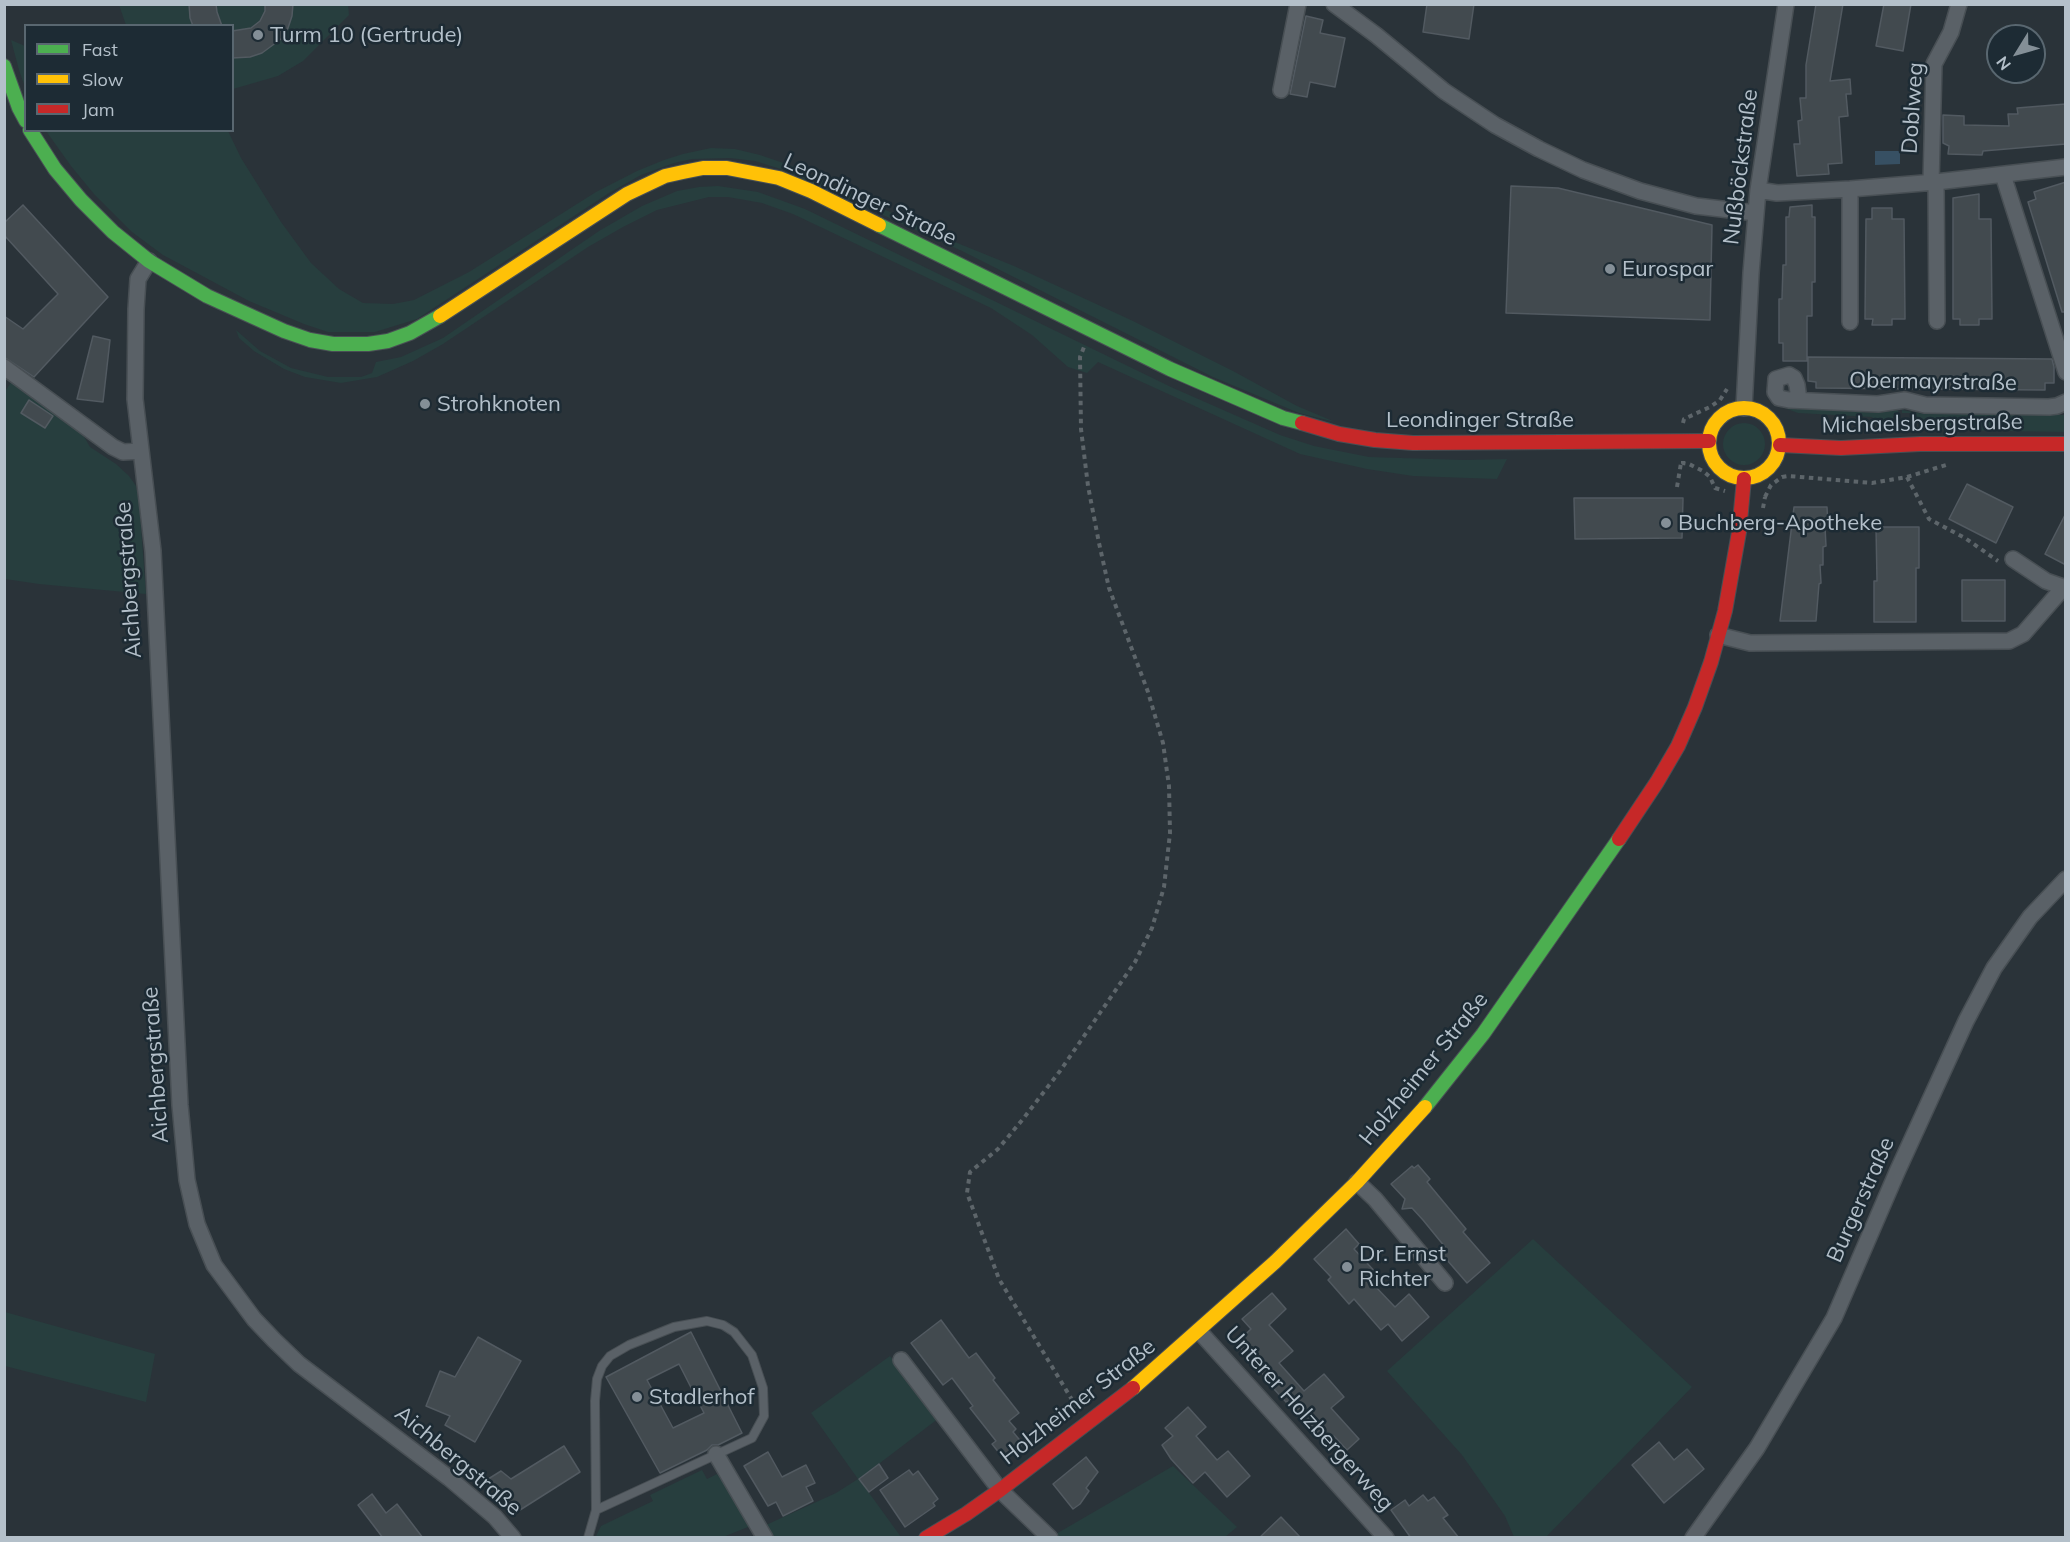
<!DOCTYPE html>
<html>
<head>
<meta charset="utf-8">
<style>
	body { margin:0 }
	#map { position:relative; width:2070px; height:1542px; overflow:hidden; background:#2a3339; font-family:Mulish,sans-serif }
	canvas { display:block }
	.frame { position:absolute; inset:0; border:6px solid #b4c0ca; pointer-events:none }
	.legend { position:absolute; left:24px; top:24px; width:210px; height:108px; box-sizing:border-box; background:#1d2b34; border:2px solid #596770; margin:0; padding:8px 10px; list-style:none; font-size:18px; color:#b4c0ca }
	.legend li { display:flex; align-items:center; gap:12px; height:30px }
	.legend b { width:30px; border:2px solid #596770 }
	.north { position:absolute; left:1986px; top:24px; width:60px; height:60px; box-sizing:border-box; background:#1d2b34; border:2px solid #596770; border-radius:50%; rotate:233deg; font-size:16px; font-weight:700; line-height:24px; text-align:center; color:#b4c0ca }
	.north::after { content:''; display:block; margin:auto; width:21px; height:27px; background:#848f97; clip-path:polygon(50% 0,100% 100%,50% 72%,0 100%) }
</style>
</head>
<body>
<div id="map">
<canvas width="2070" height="1542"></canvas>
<div class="frame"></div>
<ul class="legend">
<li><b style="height:8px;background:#4caf50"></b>Fast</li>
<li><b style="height:8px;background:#ffc107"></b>Slow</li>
<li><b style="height:8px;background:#c62828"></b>Jam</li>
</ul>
<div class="north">N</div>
</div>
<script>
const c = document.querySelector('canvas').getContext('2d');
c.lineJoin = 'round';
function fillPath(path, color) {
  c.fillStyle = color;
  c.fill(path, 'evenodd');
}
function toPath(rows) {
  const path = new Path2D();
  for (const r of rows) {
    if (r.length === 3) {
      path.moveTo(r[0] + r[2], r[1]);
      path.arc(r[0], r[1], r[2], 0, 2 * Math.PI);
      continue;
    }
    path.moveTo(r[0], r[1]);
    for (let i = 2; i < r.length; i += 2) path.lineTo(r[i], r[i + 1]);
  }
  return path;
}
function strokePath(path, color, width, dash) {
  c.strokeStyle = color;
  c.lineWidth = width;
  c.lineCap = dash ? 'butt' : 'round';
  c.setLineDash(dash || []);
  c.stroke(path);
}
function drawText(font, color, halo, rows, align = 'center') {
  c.font = font + ' Mulish,sans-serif';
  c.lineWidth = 5;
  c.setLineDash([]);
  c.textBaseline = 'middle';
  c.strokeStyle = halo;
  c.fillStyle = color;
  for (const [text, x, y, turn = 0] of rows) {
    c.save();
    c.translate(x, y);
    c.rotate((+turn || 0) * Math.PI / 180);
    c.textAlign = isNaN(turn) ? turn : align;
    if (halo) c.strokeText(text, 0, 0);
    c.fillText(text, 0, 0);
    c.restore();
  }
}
fillPath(toPath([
	[348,4,349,15,303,61,278,76,233,89,232,26,126,25,119,5],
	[11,40,25,46,25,87,19,70],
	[46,131,228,131,241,158,281,222,311,263,339,289,363,303,393,304,414,300,469,272,596,192,637,171,664,160,683,154,711,148,735,149,760,155,795,167,945,238,1014,266,1133,321,1233,371,1297,406,1335,422,1299,413,1213,377,962,251,784,170,755,161,730,158,692,159,674,163,641,175,609,193,417,319,375,332,328,332,304,324,249,301,163,255,132,232,94,194,71,166],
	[718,186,758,192,805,209,1171,387,1280,435,1314,446,1369,457,1464,460,1507,459,1497,479,1413,476,1367,469,1300,454,1098,362,1087,373,1068,367,1032,335,991,308,793,214,762,203,728,197,709,197,657,210,623,227,588,247,443,344,413,361,377,377,341,383,305,377,284,369,254,351,239,338,236,330,260,351,291,368,328,377,361,377,372,373,376,362,401,357,443,338,599,231,642,206,677,191,699,187],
	[14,378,82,433,90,447,116,464,129,476,136,486,139,500,146,594,39,584,5,579,4,393],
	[1782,407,1877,413,1898,410,1899,416,1893,416,1893,424,1878,424,1872,417,1798,413],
	[1902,410,1924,414,2065,415,2065,432,1940,430,1940,426,1921,425,1915,418,1915,413,1902,413],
	[1744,444,21],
	[1533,1239,1692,1387,1546,1537,1514,1537,1505,1516,1462,1455,1387,1371],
	[5,1312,155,1354,146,1402,5,1366],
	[890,1356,939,1418,859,1479,901,1537,774,1537,766,1525,836,1493,858,1479,811,1413],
	[1173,1466,1237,1527,1225,1537,1060,1538,1056,1534],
	[702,1470,707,1479,717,1474,753,1525,723,1537,595,1538,601,1526,653,1501,650,1495]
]), '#273e3e');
fillPath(toPath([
	[1875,151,1900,151,1900,164,1875,165]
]), '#375063');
const building = toPath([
	[189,4,216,4,217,12,222,26,193,26,190,18,189,4],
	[265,4,293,4,292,16,288,28,281,39,262,53,250,57,232,58,232,31,251,28,260,21,265,11,265,4],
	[1427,4,1474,4,1469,39,1423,32,1427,4],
	[1816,4,1843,4,1830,81,1850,79,1851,94,1846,94,1848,116,1839,117,1842,163,1828,164,1829,174,1797,176,1794,144,1800,144,1798,121,1802,120,1800,98,1806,98,1806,65,1816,4],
	[1884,4,1911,4,1903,51,1876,46,1884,4],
	[1306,16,1323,20,1320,33,1345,38,1335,87,1310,82,1307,97,1290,94,1306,16],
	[2066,104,2066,144,1983,151,1982,155,1948,154,1949,146,1943,143,1943,115,1964,116,1964,125,2009,126,2008,114,2018,114,2017,108,2066,104],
	[2066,182,2066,312,2062,312,2028,202,2036,199,2034,192,2066,182],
	[1511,186,1558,188,1712,225,1710,320,1506,313,1511,186],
	[1979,194,1979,219,1991,219,1992,319,1979,319,1979,325,1960,325,1960,319,1953,319,1953,198,1979,194],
	[23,205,108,297,34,377,4,357,4,316,23,329,58,294,4,235,4,223,23,205],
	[1812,205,1812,217,1815,217,1815,282,1812,282,1812,316,1807,316,1807,361,1783,361,1783,343,1779,343,1779,299,1782,299,1783,265,1786,265,1786,217,1789,217,1790,207,1812,205],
	[1872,208,1892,208,1892,219,1904,219,1905,319,1892,319,1892,325,1872,325,1873,319,1865,319,1866,219,1872,219,1872,208],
	[93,336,110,340,103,402,77,399,93,336],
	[1808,357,2052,359,2054,367,2054,383,2045,383,2045,390,1816,388,1816,382,1808,381,1808,357],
	[29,400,53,416,45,428,21,413,29,400],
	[1967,484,2013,507,1996,543,1949,519,1967,484],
	[1574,498,1683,498,1682,538,1575,539,1574,498],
	[1794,507,1827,507,1828,527,1825,527,1826,546,1823,547,1823,565,1820,565,1821,583,1819,584,1816,621,1780,621,1794,507],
	[2066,513,2066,565,2045,554,2066,513],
	[1876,527,1919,527,1919,568,1916,568,1916,622,1874,622,1874,581,1877,581,1876,527],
	[1962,580,2005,580,2005,621,1962,621,1962,580],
	[1418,1165,1430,1179,1427,1182,1466,1229,1463,1232,1490,1263,1467,1283,1440,1252,1445,1247,1423,1220,1412,1208,1402,1209,1405,1199,1391,1184,1412,1166,1414,1168,1418,1165],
	[1346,1229,1359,1244,1354,1249,1379,1276,1372,1283,1395,1307,1409,1294,1429,1317,1402,1341,1388,1324,1381,1330,1354,1299,1349,1304,1328,1280,1331,1277,1314,1259,1346,1229],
	[1272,1293,1286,1309,1269,1325,1293,1351,1279,1363,1304,1391,1324,1374,1344,1397,1331,1408,1359,1439,1347,1450,1334,1436,1327,1443,1287,1401,1286,1402,1274,1389,1275,1388,1236,1343,1251,1329,1242,1319,1272,1293],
	[941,1320,969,1358,976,1353,995,1378,993,1380,1019,1413,1009,1421,1016,1429,1013,1432,1023,1444,1004,1459,992,1444,996,1441,970,1408,973,1406,952,1378,943,1385,911,1343,941,1320],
	[691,1332,742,1433,718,1445,712,1445,707,1450,660,1473,606,1377,691,1332],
	[679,1364,704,1413,673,1428,647,1380,679,1364],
	[478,1337,521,1361,475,1442,445,1425,450,1416,426,1406,440,1371,455,1377,478,1337],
	[1188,1407,1206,1427,1196,1436,1217,1460,1228,1451,1250,1476,1227,1497,1205,1472,1193,1483,1171,1459,1162,1445,1173,1436,1165,1428,1188,1407],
	[1659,1442,1674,1460,1687,1449,1704,1469,1664,1503,1632,1465,1659,1442],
	[564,1446,580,1472,520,1510,485,1481,501,1471,511,1479,564,1446],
	[768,1452,782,1477,806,1465,815,1483,806,1487,813,1501,783,1516,776,1502,768,1506,744,1466,768,1452],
	[1086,1457,1098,1472,1086,1488,1089,1491,1080,1504,1073,1509,1053,1484,1086,1457],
	[879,1464,888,1478,869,1492,859,1479,879,1464],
	[909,1470,913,1475,918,1471,938,1499,933,1503,935,1506,905,1527,880,1490,909,1470],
	[372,1494,386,1513,397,1504,423,1538,383,1538,358,1505,372,1494],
	[1423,1495,1428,1501,1434,1497,1448,1515,1443,1518,1459,1538,1411,1538,1391,1510,1405,1500,1409,1506,1423,1495],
	[1281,1517,1301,1538,1259,1538,1281,1517]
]);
fillPath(building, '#424a4f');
strokePath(building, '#525a61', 1.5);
const lane = toPath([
	[588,1538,596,1510,595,1401,597,1379,602,1366,610,1356,629,1345,674,1327,707,1321,723,1325,734,1332,752,1355,763,1388,764,1416,752,1438,596,1510]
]);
const street = toPath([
	[1334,4,1376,35,1444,91,1495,125,1539,149,1583,170,1640,191,1696,206,1756,213],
	[1281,90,1298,4],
	[2003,175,2066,372],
	[1936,182,1937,321],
	[1931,183,1934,64,1951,32,1959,4],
	[1758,190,1777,193,1850,189,1936,182,2066,167],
	[149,261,138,279,136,309,135,399,153,551,180,1105,187,1180,197,1224,214,1265,254,1319,274,1340,299,1364,449,1478,495,1517,513,1538],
	[1850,322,1850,189],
	[4,367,113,447,123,452,141,451],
	[1799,400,1797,385,1794,378,1789,375,1776,379,1775,392,1779,398,1789,400,1878,404,1905,400,1925,405,2049,407,2057,406,2066,402],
	[1744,408,1751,273,1758,190,1786,4],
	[2013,559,2046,581,2066,588],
	[1718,635,1750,643,2009,641,2023,634,2063,588],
	[1357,1182,1375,1199,1445,1283],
	[1199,1331,1386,1538],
	[901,1360,1000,1490,1050,1538],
	[716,1454,765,1538],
	[1693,1538,1757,1448,1834,1318,1897,1172,1966,1021,1994,968,2030,917,2066,879]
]);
const fast = toPath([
	[4,66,19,108,26,121],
	[30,130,55,169,81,200,113,232,149,261,207,296,284,331,310,340,333,344,368,344,388,341,410,333,440,316],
	[879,225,1170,369,1283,418,1302,423],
	[1425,1107,1483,1034,1619,839]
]);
const slow = toPath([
	[440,316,627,194,665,176,683,172,703,168,727,168,779,178,811,191,879,225],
	[1744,443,35],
	[1133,1388,1275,1262,1357,1182,1425,1107]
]);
const jam = toPath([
	[1302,423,1339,434,1375,440,1413,443,1709,441],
	[1780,445,1841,448,1920,444,2066,444],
	[1619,839,1657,782,1678,746,1695,707,1711,662,1725,611,1739,532,1744,479],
	[926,1538,966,1514,1000,1490,1133,1388]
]);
strokePath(lane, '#484f54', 10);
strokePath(street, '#484f54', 18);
strokePath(fast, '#484f54', 16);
strokePath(slow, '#484f54', 16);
strokePath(jam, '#484f54', 16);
strokePath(toPath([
	[1683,423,1684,419,1710,407,1720,400,1727,389],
	[1683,461,1683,463,1689,464,1703,471,1710,477,1715,488,1725,491],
	[1907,477,1929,519,1965,538,1998,561],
	[1677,487,1681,463],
	[1765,497,1771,485,1782,477,1788,476,1872,483,1907,477,1946,465],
	[1763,508,1765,497],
	[1077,1408,999,1279,967,1193,970,1172,998,1149,1023,1119,1060,1071,1135,962,1152,928,1164,887,1170,833,1169,786,1163,743,1148,692,1109,588,1099,543,1088,486,1081,429,1080,357,1084,347]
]), '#5d656a', 4, [4.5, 4.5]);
strokePath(lane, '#5a6167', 8);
strokePath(street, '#5a6167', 15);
strokePath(fast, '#4caf50', 14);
strokePath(slow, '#ffc107', 14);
strokePath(jam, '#c62828', 14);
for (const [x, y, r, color] of [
	[258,35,6,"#848f97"],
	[1610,269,6,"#848f97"],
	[425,404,6,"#848f97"],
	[1666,523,6,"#848f97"],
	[1347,1267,6,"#848f97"],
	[637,1397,6,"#848f97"]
]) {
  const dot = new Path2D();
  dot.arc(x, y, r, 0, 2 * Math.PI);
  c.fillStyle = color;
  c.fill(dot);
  strokePath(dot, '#1d2b34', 2);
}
drawText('22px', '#b4c0ca', '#1d2b34', [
	["Turm 10 (Gertrude)",270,35],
	["Eurospar",1622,269],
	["Strohknoten",437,404],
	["Buchberg-Apotheke",1678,523],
	["Dr. Ernst",1359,1254],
	["Richter",1359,1279],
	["Stadlerhof",649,1397]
], 'left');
drawText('22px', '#b4c0ca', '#1d2b34', [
	["Doblweg",1913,108,-86],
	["Nußböckstraße",1741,167,-83],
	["Leondinger Straße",870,200,25],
	["Obermayrstraße",1933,382,1],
	["Leondinger Straße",1480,420],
	["Michaelsbergstraße",1922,424,-1],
	["Aichbergstraße",129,580,-94],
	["Aichbergstraße",156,1065,-94],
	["Holzheimer Straße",1424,1069,-51],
	["Burgerstraße",1861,1200,-66],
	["Holzheimer Straße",1078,1402,-38],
	["Unterer Holzbergerweg",1309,1419,48],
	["Aichbergstraße",458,1461,40]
]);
</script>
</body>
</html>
